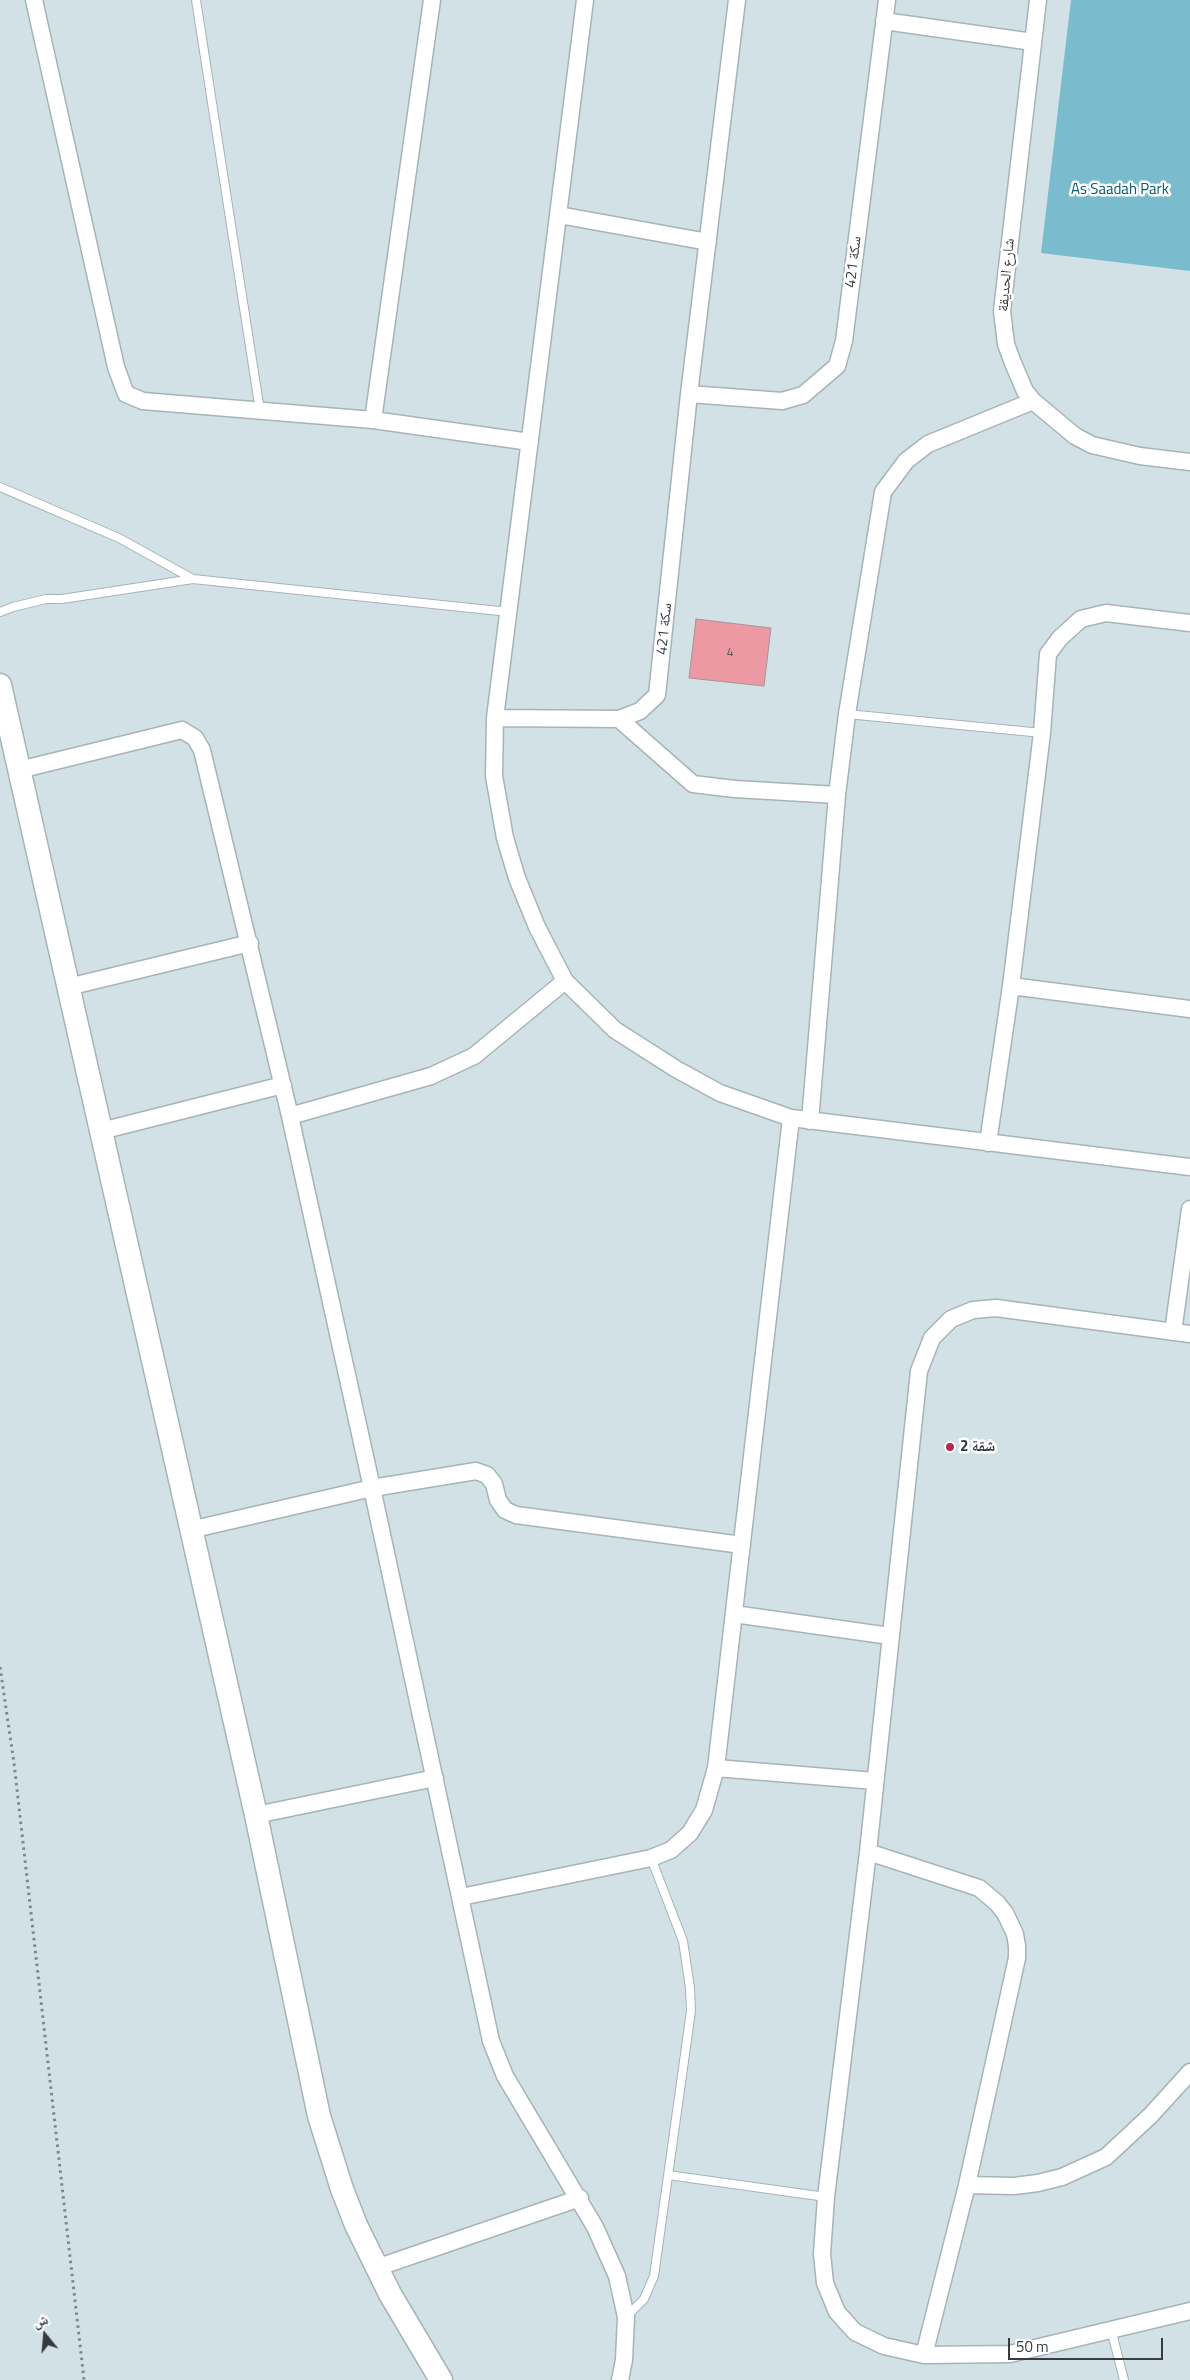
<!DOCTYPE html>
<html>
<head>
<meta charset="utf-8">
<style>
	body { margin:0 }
	#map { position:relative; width:1190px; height:2380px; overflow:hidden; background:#d2e1e6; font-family:"Titillium Web","Noto Naskh Arabic",sans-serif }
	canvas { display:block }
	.north { position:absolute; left:20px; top:2310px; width:50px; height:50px; -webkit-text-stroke:4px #fff; paint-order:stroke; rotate:343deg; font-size:14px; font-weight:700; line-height:20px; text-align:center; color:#363c3e }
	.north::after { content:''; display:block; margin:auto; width:18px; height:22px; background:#363c3e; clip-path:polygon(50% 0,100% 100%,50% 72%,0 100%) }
	.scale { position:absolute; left:1008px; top:2338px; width:155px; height:22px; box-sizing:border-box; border:2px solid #363c3e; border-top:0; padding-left:6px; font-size:15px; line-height:18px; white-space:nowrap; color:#363c3e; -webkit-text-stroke:4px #fff; paint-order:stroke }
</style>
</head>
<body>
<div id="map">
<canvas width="1190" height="2380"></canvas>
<div class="north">ش</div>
<div class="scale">50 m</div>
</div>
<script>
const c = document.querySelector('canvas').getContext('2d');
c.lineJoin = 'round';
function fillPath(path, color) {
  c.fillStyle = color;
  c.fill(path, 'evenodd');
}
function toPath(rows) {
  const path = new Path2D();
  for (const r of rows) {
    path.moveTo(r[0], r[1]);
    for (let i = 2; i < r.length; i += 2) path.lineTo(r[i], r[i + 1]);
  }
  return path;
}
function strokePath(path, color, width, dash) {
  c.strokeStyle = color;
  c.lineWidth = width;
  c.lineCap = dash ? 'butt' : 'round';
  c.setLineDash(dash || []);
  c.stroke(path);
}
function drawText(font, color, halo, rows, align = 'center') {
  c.font = font + ' "Titillium Web","Noto Naskh Arabic",sans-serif';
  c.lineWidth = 5;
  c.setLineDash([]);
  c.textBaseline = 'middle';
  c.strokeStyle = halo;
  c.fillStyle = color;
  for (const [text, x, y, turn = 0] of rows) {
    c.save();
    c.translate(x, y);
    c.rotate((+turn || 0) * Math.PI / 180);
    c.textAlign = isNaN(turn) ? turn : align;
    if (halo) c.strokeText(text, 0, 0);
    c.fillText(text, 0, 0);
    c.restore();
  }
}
fillPath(toPath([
	[1071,0,1190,0,1190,271,1041,253]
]), '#7abbcd');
const building = toPath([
	[696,619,771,628,764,686,689,678,696,619]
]);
fillPath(building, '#ec99a4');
strokePath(building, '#a59697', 1);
const lane = toPath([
	[196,0,260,411],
	[0,487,119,538,193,579],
	[0,612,13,607,46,599,62,599,193,579,509,612],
	[847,714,1042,733],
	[668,2175,826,2197],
	[626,2317,644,2299,654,2276,691,2011,690,1988,683,1941,651,1858],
	[1111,2329,1124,2380]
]);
const street = toPath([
	[34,0,116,367,126,394,143,401,373,420,530,442],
	[585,0,495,718,494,776,505,838,517,878,537,927,565,981,615,1030,676,1069,720,1093,791,1118,1190,1167],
	[1038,0,1002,311,1006,344,1013,363,1025,391,1033,401,1075,436,1092,445,1140,456,1190,462],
	[884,21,1033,42],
	[559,215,708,242],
	[689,394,782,401,803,395,837,366,844,341,887,0],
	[373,420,432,0],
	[495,718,619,719,640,711,657,695,689,394,737,0],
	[619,719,693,784,735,789,837,795],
	[19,770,182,730,195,738,202,750,290,1116,372,1488,491,2041,505,2076,595,2227,617,2276,626,2317,624,2360,620,2380],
	[1011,986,1190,1009],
	[68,987,250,943],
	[290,1116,431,1076,474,1056,565,981],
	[810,1121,837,795,847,714,883,492,906,461,928,444,1033,401],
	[101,1131,283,1085],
	[988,1143,1011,986,1042,733,1048,654,1060,638,1081,619,1106,613,1190,623],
	[1173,1332,1190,1209],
	[1190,1334,996,1308,973,1310,951,1319,932,1338,919,1371,868,1852,826,2197,822,2254,825,2283,837,2312,855,2332,884,2346,924,2355,1010,2354,1190,2311],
	[190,1530,372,1488,476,1471,487,1475,494,1484,498,1500,505,1510,516,1515,742,1545],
	[734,1614,890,1636],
	[716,1768,875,1781],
	[256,1815,435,1778],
	[868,1852,979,1888,997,1903,1005,1913,1015,1934,1017,1946,1017,1958,967,2185,924,2355],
	[461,1897,651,1858,671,1850,690,1833,704,1810,716,1768,791,1118],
	[967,2185,1014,2186,1038,2183,1062,2177,1106,2157,1151,2115,1190,2072],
	[376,2268,580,2198]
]);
const secondary = toPath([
	[0,685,256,1815,319,2116,342,2189,356,2225,390,2294,441,2380]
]);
strokePath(lane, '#a5b4b9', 10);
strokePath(street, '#a5b4b9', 19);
strokePath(secondary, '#a5b4b9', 25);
strokePath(toPath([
	[0,1667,14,1763,84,2380]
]), '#7e888b', 3, [2.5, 4]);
strokePath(lane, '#fff', 8);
strokePath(street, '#fff', 16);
strokePath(secondary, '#fff', 22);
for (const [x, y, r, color] of [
	[950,1447,5,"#b9294f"]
]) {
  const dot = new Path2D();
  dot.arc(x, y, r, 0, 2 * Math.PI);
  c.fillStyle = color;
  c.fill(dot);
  strokePath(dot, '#fff', 2);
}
drawText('12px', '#645358', null, [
	["4",730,653]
]);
drawText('15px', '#025c6f', '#fff', [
	["As Saadah Park",1120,190]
]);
drawText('15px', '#363c3e', '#fff', [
	["سكة 421",854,262,-83],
	["شارع الحديقة",1007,275,-85],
	["سكة 421",665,629,-84]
]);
drawText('bold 15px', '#363c3e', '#fff', [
	["شقة 2",960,1447]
], 'left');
</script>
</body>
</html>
